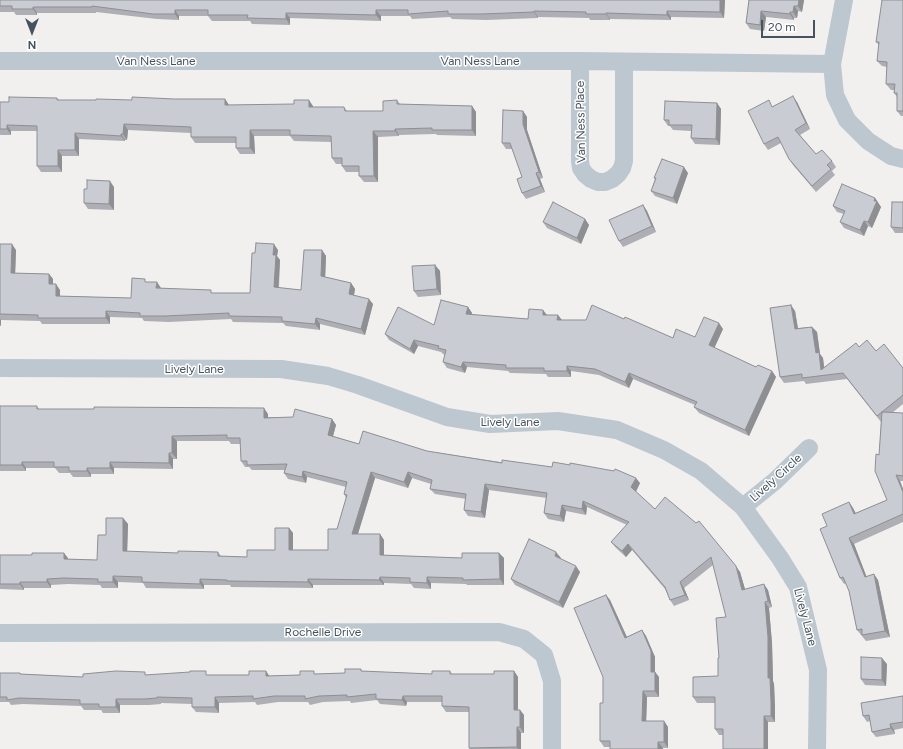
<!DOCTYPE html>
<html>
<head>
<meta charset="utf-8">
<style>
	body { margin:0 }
	#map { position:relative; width:903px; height:749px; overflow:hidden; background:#f2efef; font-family:Figtree,sans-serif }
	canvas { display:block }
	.north { position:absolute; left:12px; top:12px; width:40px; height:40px; -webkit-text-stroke:3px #fff; paint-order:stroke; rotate:180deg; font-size:11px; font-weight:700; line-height:16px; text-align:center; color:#46535e }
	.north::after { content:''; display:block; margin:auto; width:14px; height:18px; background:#46535e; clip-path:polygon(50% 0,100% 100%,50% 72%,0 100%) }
	.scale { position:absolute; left:761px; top:20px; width:54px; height:18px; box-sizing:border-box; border:2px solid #46535e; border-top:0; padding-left:5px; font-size:12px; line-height:14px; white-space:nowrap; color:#46535e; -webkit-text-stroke:3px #fff; paint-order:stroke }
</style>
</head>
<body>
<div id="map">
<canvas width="903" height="749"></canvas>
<div class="north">N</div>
<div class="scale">20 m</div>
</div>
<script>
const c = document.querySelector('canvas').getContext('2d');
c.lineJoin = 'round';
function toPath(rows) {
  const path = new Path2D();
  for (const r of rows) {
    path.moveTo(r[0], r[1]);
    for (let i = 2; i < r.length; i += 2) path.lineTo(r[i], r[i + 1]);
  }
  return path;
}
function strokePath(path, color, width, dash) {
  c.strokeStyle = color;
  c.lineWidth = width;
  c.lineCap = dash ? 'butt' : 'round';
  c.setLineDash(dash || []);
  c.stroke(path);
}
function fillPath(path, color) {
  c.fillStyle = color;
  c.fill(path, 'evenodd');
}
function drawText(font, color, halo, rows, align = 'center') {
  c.font = font + ' Figtree,sans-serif';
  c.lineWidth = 3;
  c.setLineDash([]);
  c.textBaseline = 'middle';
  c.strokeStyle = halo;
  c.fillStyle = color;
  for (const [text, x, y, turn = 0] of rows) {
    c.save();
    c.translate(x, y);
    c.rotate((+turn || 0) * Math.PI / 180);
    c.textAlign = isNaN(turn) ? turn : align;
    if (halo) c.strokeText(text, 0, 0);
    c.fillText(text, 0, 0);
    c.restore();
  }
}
strokePath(toPath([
	[844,0,832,64,835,95,847,120,868,141,891,156,903,159],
	[0,61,580,61,832,64],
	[580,61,580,161,581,168,585,174,591,179,598,182,605,182,612,179,618,174,622,168,624,161,624,62],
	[0,368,281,369,328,376,358,385,447,417,490,424,558,421,617,430,664,450,701,471,743,507,780,558,798,587,818,670,817,749],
	[743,507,775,481,809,448],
	[0,633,499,632,524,639,544,655,552,681,552,749]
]), '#bcc7cf', 18);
fillPath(toPath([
	[0,0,725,0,724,18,671,17,671,20,610,19,610,20,590,20,589,18,538,17,538,18,486,20,452,19,450,17,412,19,410,16,381,16,381,21,290,18,290,25,252,24,250,21,212,21,208,16,179,16,179,20,157,19,96,12,96,13,37,13,37,15,16,15,14,12,0,12],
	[749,0,804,0,802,12,798,11,797,18,794,18,794,20,766,17,764,31,750,29,746,23],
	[903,0,903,116,901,116,897,111,897,97,894,93,894,90,891,90,886,84,887,67,882,66,877,61,879,45,876,42],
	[57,98,59,100,132,100,174,99,225,99,229,105,313,106,313,107,344,107,347,111,383,111,397,100,400,104,472,106,476,112,476,136,437,135,436,134,399,135,399,136,378,137,378,182,364,182,359,176,359,172,346,172,342,166,342,164,336,164,332,158,332,142,294,141,290,136,254,136,255,154,240,154,236,148,236,143,195,143,191,137,191,133,128,130,127,140,125,140,125,141,79,139,79,156,62,156,62,172,41,172,37,166,37,131,11,131,11,135,0,135,0,102,9,102],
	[797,102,810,129,800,135,816,154,832,161,836,167,832,171,835,175,816,192,793,165,789,159,781,143,768,150,764,144,773,106],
	[717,103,721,109,720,145,695,144,691,138,691,131,673,130,670,126,668,126,664,120],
	[523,111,527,117,527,130,543,178,540,179,545,192,526,199,522,193,522,177,512,149,506,149,502,143],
	[688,173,677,204,655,196,651,191,655,179,654,178],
	[114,187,114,210,88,209,84,203,87,189],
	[875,198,881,207,872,228,868,226,864,236,844,228,840,222,844,214,837,212,833,206],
	[903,202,903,233,895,233,891,227],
	[643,205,647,211,656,232,623,247,619,241],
	[585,219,589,225,581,244,547,228,543,222],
	[0,244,16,250,15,273,49,274,53,279,53,284,60,290,60,296,131,298,148,282,161,288,213,293,250,293,255,253,278,250,277,256,280,260,279,288,301,290,322,250,326,256,325,277,351,283,355,289,354,295,373,304,365,335,320,324,320,330,286,326,283,323,233,322,231,319,169,322,144,321,142,318,110,317,110,324,42,324,40,321,1,320,1,326,0,326],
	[435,265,440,271,441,295,418,297,414,291],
	[468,307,472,313,471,315,528,319,546,315,558,315,561,320,586,320,624,319,673,338,695,337,723,329,714,348,756,367,772,371,776,377,749,436,699,413,694,407,695,405,633,379,629,388,599,375,571,371,571,377,548,377,546,374,510,373,508,371,467,367,465,373,447,368,443,362,445,355,443,354,441,352,418,346,414,354,389,340,385,334,434,325],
	[795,311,798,328,812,327,817,332,820,354,823,358,824,367,859,347,876,351,903,368,903,404,892,413,903,413,903,481,900,481,903,489,903,522,854,544,866,576,878,580,890,637,866,641,857,630,849,591,846,583,844,584,840,578,827,526,849,502,853,508,856,513,887,500,879,455,881,422,847,379,806,384,804,381,784,383,780,377],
	[0,406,37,406,39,409,268,414,268,417,332,419,336,425,333,436,359,444,427,451,640,483,636,492,655,509,740,572,745,589,768,590,772,607,769,608,772,643,773,681,774,684,775,708,775,722,768,722,723,735,719,735,715,729,715,703,697,703,693,697,718,676,719,658,726,617,713,565,684,588,689,600,674,606,670,600,665,589,632,550,626,557,616,548,611,542,627,525,587,507,586,515,566,511,564,522,548,519,544,513,547,498,489,490,485,518,468,516,464,510,466,499,435,494,430,489,431,484,412,478,408,488,375,478,358,534,380,534,384,540,384,555,462,558,499,553,504,558,504,585,467,585,466,584,431,583,431,589,414,588,411,584,384,583,384,585,313,585,313,588,231,587,230,585,204,585,204,589,146,588,143,583,118,582,118,588,102,588,100,585,68,584,51,585,51,588,24,588,24,590,0,589,0,555,68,558,68,559,97,560,106,535,123,518,128,524,127,552,178,553,218,552,221,556,247,557,275,550,289,528,293,533,293,550,328,550,337,529,346,498,344,494,346,487,307,477,306,483,288,479,284,473,285,470,252,470,249,467,245,467,241,461,241,444,231,444,229,441,177,441,177,459,173,459,173,469,114,468,114,474,91,474,91,477,73,477,70,473,59,473,55,468,26,468,26,471,0,471],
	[560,558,580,572,563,608,515,585,511,579,561,558],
	[606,595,610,600,627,637,642,630,646,636,655,657,655,672,659,677,659,697,647,697,646,721,664,721,668,727,668,748,604,747,600,741,603,703],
	[887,664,886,686,865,685,861,679],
	[361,669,362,671,432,674,450,671,452,674,494,674,514,671,518,677,518,710,520,710,524,715,524,733,521,733,521,749,470,749,469,748,469,712,446,712,442,706,442,702,407,702,406,706,380,704,377,700,351,703,350,701,323,702,310,705,308,702,278,702,257,705,255,702,219,703,219,713,196,712,192,707,192,704,161,703,161,704,149,705,120,705,120,713,103,713,101,710,84,710,81,706,23,704,11,705,9,702,0,702,0,673,20,673,21,674,83,677,147,675,249,675,266,671,269,676,345,673],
	[903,696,903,728,894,730,895,734,876,737,872,732,870,721,867,722,863,716]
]), '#adafb5');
fillPath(toPath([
	[720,0,725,0,724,18,720,12],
	[799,0,804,0,802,12,798,6],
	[794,6,798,11,797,18,793,12],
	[33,7,37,13,37,15,33,9],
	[175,10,179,16,179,20,175,14],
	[376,10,381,16,381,21,376,15],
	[534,11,538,17,538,18,534,12],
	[667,11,671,17,671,20,667,15],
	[761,11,766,17,764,31,760,25],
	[790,12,794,18,794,20,790,14],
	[286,13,290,18,290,25,286,19],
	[606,13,610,19,610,20,606,14],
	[793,96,797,102,810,129,806,123],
	[225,99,229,105,225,105],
	[309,100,313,106,313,113,309,107],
	[717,103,721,109,720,145,716,139],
	[472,106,476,112,476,136,472,130],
	[523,111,527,117,527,130,543,178,539,172,523,124],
	[124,124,128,130,127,140,123,134],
	[7,125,11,131,11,135,7,129],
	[395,129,399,135,399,136,395,131],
	[250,130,254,136,255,154,250,148],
	[373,131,378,137,378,182,374,176],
	[75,133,79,139,79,156,75,150],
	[121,134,125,140,125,141,121,136],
	[58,150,62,156,62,172,58,166],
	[684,167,688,173,677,204,673,198],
	[536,173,540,179,545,192,541,186],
	[110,181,114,187,114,210,109,204],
	[875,198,881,207,872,228,868,222],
	[643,205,647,211,656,232,652,226],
	[585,219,589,225,581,244,577,238],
	[864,221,868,226,864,236,860,230],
	[12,244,16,250,15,279,11,273],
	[274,244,278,250,277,256,280,260,278,293,274,287,273,255],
	[322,250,326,256,325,282,321,276],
	[435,265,440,271,441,295,437,289],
	[49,274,53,279,53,290,49,284],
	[157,282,161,288,156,288],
	[351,283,355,289,353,300,349,294],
	[56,284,60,290,60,302,56,296],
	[369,299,373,304,365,335,361,329],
	[791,305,795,311,799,335,795,329],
	[468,307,472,313,470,320,466,314],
	[543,310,547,315,543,315],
	[106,311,110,317,110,324,106,318],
	[558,315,562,320,557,320],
	[316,318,320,324,320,330,315,324],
	[0,319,1,320,1,326,0,324],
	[719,323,723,329,713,351,709,345],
	[812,327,817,332,820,354,823,358,825,375,821,370,816,353],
	[414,340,418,346,414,354,410,349],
	[463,362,467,367,465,373,461,367],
	[567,366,571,371,571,377,567,371],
	[772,371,776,377,749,436,745,430],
	[629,373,633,379,629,388,625,382],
	[264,408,268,414,268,423,264,418],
	[332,419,336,425,332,440,328,435],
	[172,436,177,441,177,459,172,453],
	[169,453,173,459,173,469,169,463],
	[22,462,26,468,26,471,22,465],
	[110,462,114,468,114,474,110,468],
	[87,468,91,474,91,477,87,471],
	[303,471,307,477,306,483,302,477],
	[371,472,375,478,356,540,352,534],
	[408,472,412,478,408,488,404,482],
	[896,475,900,481,903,489,903,492],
	[636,478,640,483,635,493,631,487],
	[485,484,489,490,485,518,481,512],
	[583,501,587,507,586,515,582,509],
	[849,502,853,508,858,520,854,514],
	[562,505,566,511,564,522,560,516],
	[123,518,128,524,127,557,123,551],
	[289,528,293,533,293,555,289,550],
	[380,534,384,540,384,560,380,555],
	[849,538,854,544,869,583,865,577],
	[628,544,632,550,626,557,622,551],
	[556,552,561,558,559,562,555,556],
	[64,553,68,558,68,565,64,559],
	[499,553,504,558,504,585,500,579],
	[576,566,580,572,563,608,559,602],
	[736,566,740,572,747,596,742,590],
	[874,574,878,580,890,637,885,631],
	[113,576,118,582,118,588,113,582],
	[380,577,384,583,384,585,379,580],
	[427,577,431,583,431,589,427,583],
	[47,579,51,585,51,588,47,582],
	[200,579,204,585,204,589,200,584],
	[308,579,313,585,313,588,308,582],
	[20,582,24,588,24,590,20,584],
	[680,582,684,588,689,600,685,595],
	[764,584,768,590,772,607,768,601],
	[606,595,610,600,630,644,625,638],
	[765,602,769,608,772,643,773,681,774,684,775,708,775,722,771,716,768,678],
	[642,630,646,636,655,657,655,677,651,672],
	[882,658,887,664,886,686,882,680],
	[266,671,270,677,266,676],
	[514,671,518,677,518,715,514,710],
	[655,672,659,677,659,697,655,691],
	[643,691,647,697,646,727,642,721],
	[403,696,407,702,406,706,402,700],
	[215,697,219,703,219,713,215,707],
	[116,699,120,705,120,713,116,707],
	[520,710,524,715,524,733,520,727],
	[764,716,768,722,768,749,764,749],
	[664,721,668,727,668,748,664,742],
	[890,724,894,730,895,734,891,728],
	[517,727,521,733,521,749,518,749,517,747],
	[658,742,663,748,663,749,658,749]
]), '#8d8f93');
const building = toPath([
	[0,0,720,0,720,12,667,11,667,15,606,13,606,14,586,14,586,12,534,11,534,12,482,14,448,14,448,11,408,14,408,10,376,10,376,15,286,13,286,19,247,18,248,15,208,15,208,10,175,10,175,14,153,14,92,6,92,7,33,7,33,9,12,9,12,6,0,6,0,0],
	[749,0,799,0,798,6,794,6,793,12,790,12,790,14,761,11,760,25,746,23,749,0],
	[882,0,903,0,903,111,897,111,897,93,894,93,895,84,886,84,887,62,877,61,879,42,876,42,882,0],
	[793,96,806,123,795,130,816,154,822,150,832,161,827,165,831,169,812,186,789,159,778,137,764,144,748,111,769,100,772,107,793,96],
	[9,97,57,98,57,100,96,100,96,99,132,100,132,97,174,99,225,99,225,105,294,104,294,100,309,100,309,107,344,107,345,111,383,111,383,101,397,100,397,104,472,106,472,130,432,130,432,128,395,129,395,131,373,131,374,176,359,176,359,166,342,166,342,158,332,158,331,136,290,135,290,130,250,130,250,148,236,148,236,137,191,137,191,127,124,124,123,134,121,134,121,136,75,133,75,150,58,150,58,166,37,166,37,126,7,125,7,129,0,129,0,102,9,102,9,97],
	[665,101,717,103,716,139,691,138,692,125,669,125,669,120,664,120,665,101],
	[503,110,523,111,523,124,539,172,536,173,541,186,522,193,517,179,522,177,510,143,502,143,503,110],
	[662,159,684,167,673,198,651,191,656,178,654,178,662,159],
	[87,180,110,181,109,204,84,203,84,189,87,189,87,180],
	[842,184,875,198,874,201,877,201,868,222,864,221,860,230,840,222,845,211,833,206,842,184],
	[553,202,585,219,577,238,543,222,553,202],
	[892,202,903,202,903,228,891,227,892,202],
	[643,205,652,226,619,241,609,220,643,205],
	[256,243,274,244,273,255,276,255,274,287,301,290,304,250,322,250,321,276,351,283,349,294,369,299,361,329,316,318,315,324,282,321,282,317,229,316,229,313,165,316,140,316,140,313,106,311,106,318,38,318,38,315,0,314,0,244,12,244,11,273,49,274,49,284,56,284,56,296,131,298,132,278,145,279,145,282,157,282,156,288,211,290,211,293,250,293,252,253,255,253,256,243],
	[435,265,437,289,414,291,412,266,435,265],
	[441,300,468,307,466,314,528,319,529,309,543,310,543,315,558,315,557,320,586,320,592,305,624,319,625,317,673,338,676,329,695,337,704,317,719,323,709,345,756,367,758,365,772,371,745,430,694,407,697,402,629,373,625,382,595,369,567,366,567,371,544,371,544,368,506,368,506,365,463,362,461,367,443,362,446,350,438,348,439,346,414,340,410,349,385,334,398,307,434,325,441,300],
	[791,305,795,329,812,327,816,353,819,352,821,370,856,343,859,347,867,340,876,351,884,344,903,368,903,395,877,416,843,373,802,378,802,374,780,377,770,308,791,305],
	[0,406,37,406,37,409,94,409,94,407,264,408,264,418,293,417,295,409,332,419,328,435,359,444,363,431,427,451,502,463,502,460,552,467,553,462,570,465,570,463,614,471,615,469,636,478,631,487,655,509,665,497,696,523,699,521,736,566,742,590,764,584,768,601,765,602,768,637,768,678,770,678,771,702,771,716,764,716,764,749,723,749,723,729,715,729,715,697,693,697,693,677,718,676,718,658,719,658,716,618,726,617,711,557,680,582,685,595,670,600,665,587,628,544,622,551,611,542,629,522,583,501,582,509,562,505,560,516,544,513,547,493,485,484,481,512,464,510,466,494,430,489,432,480,408,472,404,482,371,472,352,534,380,534,380,555,462,558,462,553,499,553,500,579,463,580,463,578,427,577,427,583,410,582,410,578,380,577,379,580,308,579,308,582,227,581,227,580,200,579,200,584,142,582,142,577,113,576,113,582,98,582,98,579,64,578,47,579,47,582,20,582,20,584,0,584,0,555,32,555,32,553,64,553,64,559,97,560,98,535,106,535,106,518,123,518,123,551,178,553,178,551,218,552,218,556,247,557,247,550,275,550,275,528,289,528,289,550,328,550,328,529,337,529,347,495,344,494,347,482,303,471,302,477,284,473,287,464,247,465,247,461,241,461,240,438,227,438,227,435,172,436,172,453,169,453,169,463,110,462,110,468,87,468,87,471,69,471,69,467,54,467,54,462,22,462,22,465,0,465,0,406],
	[882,412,903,413,903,476,896,475,903,492,903,514,849,538,865,577,874,574,885,631,862,635,862,629,857,630,849,591,843,577,840,578,820,529,827,526,822,514,849,502,854,514,887,500,875,471,876,454,879,455,882,412],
	[529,539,556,552,555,556,576,566,559,602,511,579,529,539],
	[606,595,625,638,642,630,651,651,651,672,655,672,655,691,643,691,642,721,664,721,664,742,658,742,658,749,610,749,610,741,600,741,600,703,603,703,603,677,574,608,606,595],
	[861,657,882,658,882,680,861,679,861,657],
	[345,669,361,669,361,671,432,674,432,671,450,671,450,674,494,674,494,671,514,671,514,710,520,710,520,727,517,727,517,747,469,748,469,707,442,706,442,696,403,696,402,700,376,699,376,694,347,697,347,695,319,696,305,699,305,696,274,696,253,699,253,696,215,697,215,707,192,707,192,698,157,697,157,698,145,699,116,699,116,707,99,707,99,704,80,704,80,700,19,698,7,700,7,697,0,697,0,673,20,673,20,674,83,677,83,674,116,671,145,672,145,675,190,672,190,671,206,671,206,675,249,675,249,671,266,671,266,676,300,675,300,671,314,671,314,674,345,673,345,669],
	[903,696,903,722,890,724,891,728,872,732,869,715,863,716,861,703,903,696]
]);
fillPath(building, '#c9ccd2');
strokePath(building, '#8d8f93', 1);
drawText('12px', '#46535e', '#fff', [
	["Van Ness Lane",156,61],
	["Van Ness Lane",480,61],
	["Van Ness Place",581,122,-91],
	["Lively Lane",194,369],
	["Lively Lane",510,422],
	["Lively Circle",776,478,-42],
	["Lively Lane",805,617,75],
	["Rochelle Drive",323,632]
]);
</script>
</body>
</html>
